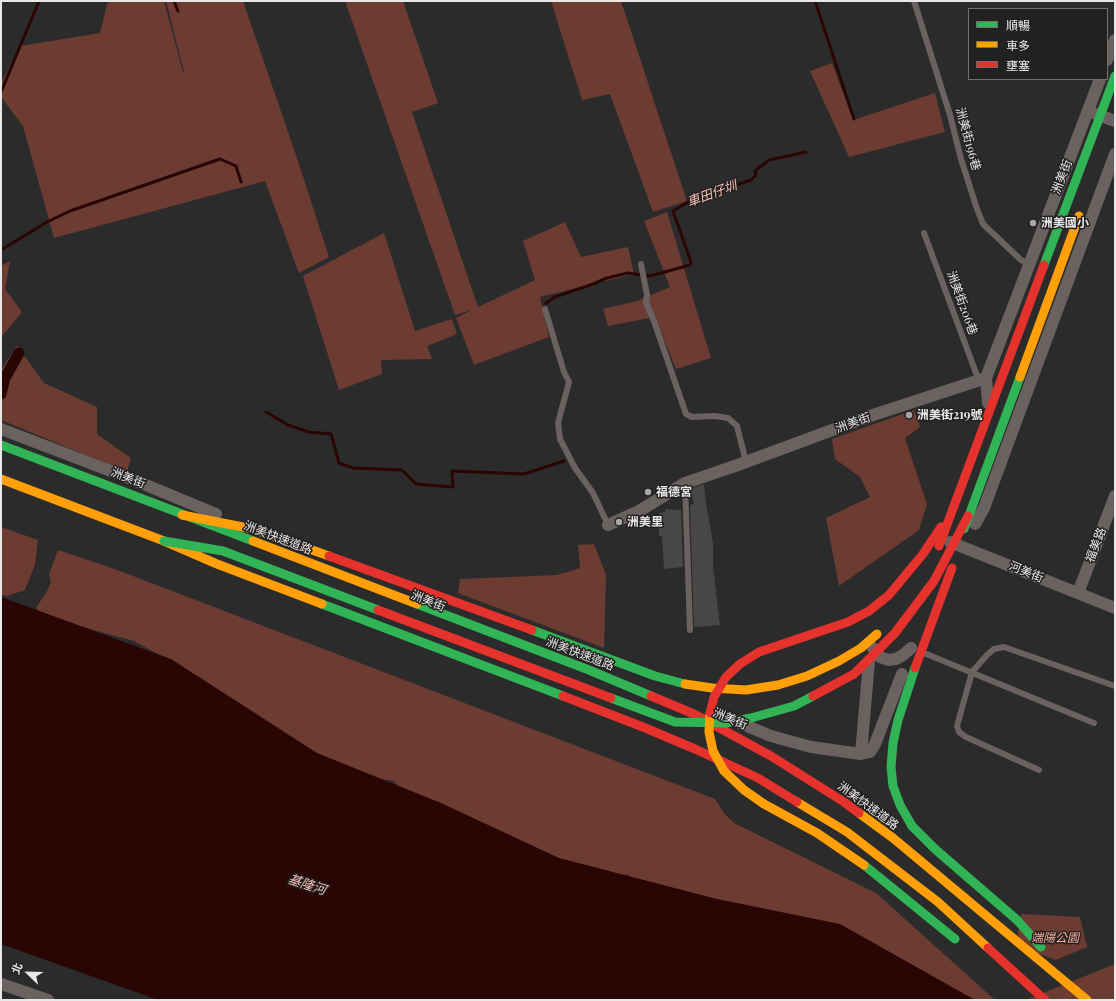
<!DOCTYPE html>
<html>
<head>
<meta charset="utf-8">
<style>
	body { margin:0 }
	#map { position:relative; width:1116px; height:1001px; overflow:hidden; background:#2c2b2b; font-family:"Playfair Display","Noto Sans TC",serif }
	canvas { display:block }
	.frame { position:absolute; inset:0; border:2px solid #e9e7e7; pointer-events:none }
	.legend { position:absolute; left:968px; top:8px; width:140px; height:72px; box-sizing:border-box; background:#232120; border:1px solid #727070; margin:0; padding:5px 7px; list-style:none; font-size:12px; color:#e9e7e7 }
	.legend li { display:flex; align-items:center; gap:8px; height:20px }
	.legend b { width:20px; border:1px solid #727070 }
	.north { position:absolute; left:8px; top:953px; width:40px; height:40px; -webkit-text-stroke:3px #232120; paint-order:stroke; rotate:293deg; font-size:11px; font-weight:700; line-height:16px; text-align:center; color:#e9e7e7 }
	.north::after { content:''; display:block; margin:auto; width:14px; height:18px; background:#e9e7e7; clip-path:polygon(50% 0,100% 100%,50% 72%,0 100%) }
</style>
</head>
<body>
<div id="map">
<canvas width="1116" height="1001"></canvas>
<div class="frame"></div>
<ul class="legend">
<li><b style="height:5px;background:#30b455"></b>順暢</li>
<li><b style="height:5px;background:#ff9f0a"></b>車多</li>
<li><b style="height:5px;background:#e5322d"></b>壅塞</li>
</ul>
<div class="north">北</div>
</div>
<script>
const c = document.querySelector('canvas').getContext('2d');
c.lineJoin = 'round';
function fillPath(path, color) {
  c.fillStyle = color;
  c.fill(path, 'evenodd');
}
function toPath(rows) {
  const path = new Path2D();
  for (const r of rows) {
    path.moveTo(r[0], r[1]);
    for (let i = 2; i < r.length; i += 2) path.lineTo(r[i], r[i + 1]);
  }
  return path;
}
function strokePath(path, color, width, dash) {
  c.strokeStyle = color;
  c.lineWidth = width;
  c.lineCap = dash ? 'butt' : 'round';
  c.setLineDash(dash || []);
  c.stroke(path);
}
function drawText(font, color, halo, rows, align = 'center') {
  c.font = font + ' "Playfair Display","Noto Sans TC",serif';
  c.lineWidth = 3;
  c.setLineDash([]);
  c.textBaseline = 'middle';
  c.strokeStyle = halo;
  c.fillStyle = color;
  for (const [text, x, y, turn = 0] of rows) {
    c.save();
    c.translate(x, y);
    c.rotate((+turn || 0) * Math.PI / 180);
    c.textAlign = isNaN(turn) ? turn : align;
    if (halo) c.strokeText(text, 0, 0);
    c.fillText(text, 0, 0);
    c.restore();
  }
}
fillPath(toPath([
	[111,1,164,1,183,72,184,72,166,1,243,1,297,158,329,257,299,273,265,181,54,238,23,126,1,97,1,83,21,46,100,33,107,4],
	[345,1,403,1,438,103,412,112,478,307,535,280,523,241,565,222,581,257,628,247,634,274,540,297,549,337,474,365,456,318,472,310,455,315],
	[551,1,621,1,687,201,653,212,610,94,582,100],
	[832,63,853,120,935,93,945,132,849,157,810,71],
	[667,212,711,358,676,369,655,317,608,326,603,309,637,301,670,287,644,221],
	[384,233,415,331,452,319,457,334,427,346,432,359,381,360,382,374,339,390,303,276],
	[10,261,5,289,22,312,3,335,1,333,1,266],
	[17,346,44,383,97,407,97,434,131,458,127,472,1,420,1,370],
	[914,410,920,427,905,438,927,504,919,530,839,586,826,518,870,497,860,477,835,459,832,439],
	[1,527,38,540,35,565,25,590,7,596,1,595],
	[594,544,606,575,604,648,458,593,460,579,557,575,580,568,578,545],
	[58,550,120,571,715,799,724,813,734,823,876,893,995,1000,970,1000,691,895,680,889,674,890,652,889,626,874,614,883,407,795,394,781,380,779,332,765,172,662,134,641,83,627,39,612,36,608,47,591,51,582,49,574],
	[1021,914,1080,917,1087,947,1056,960,1016,945],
	[1115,964,1115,1000,1026,1000]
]), '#6c3b32');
fillPath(toPath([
	[1,597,171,659,317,753,441,803,559,858,717,899,840,924,975,1000,158,1000,1,944]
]), '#290604');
strokePath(toPath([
	[174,1,178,11],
	[815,1,854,119],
	[1,92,39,1],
	[1,250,47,222,70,211,220,159,236,166,241,182],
	[546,303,555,297,593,284,607,278,628,273,650,276,690,265,691,262,673,211,693,199,751,180,756,175,755,171,769,160,806,152],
	[266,412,288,425,309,432,331,434,339,463,353,468,402,470,416,484,453,487,452,471,524,474,564,461]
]), '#290604', 3);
strokePath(toPath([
	[1,394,5,378,19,353]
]), '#290604', 11);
fillPath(toPath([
	[704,484,706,503,713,543,713,567,720,625,694,627,690,505,694,504,690,489],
	[665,509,681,510,683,567,664,569,662,536,659,536,659,513,665,512]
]), '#484746');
strokePath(toPath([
	[914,1,950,115,961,159,976,206,983,224,1021,260,1029,264],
	[924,233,979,381],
	[641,264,647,295,646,302,655,324,686,414,692,417,715,416,728,418,737,426,746,462],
	[545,309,564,372,569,382,558,423,560,439,575,468,593,493,608,525],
	[685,483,690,630],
	[924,653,1094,723],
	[1039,770,966,737,959,732,957,726,972,672,987,655,994,649,1004,647,1115,686]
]), '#6a6261', 6);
strokePath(toPath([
	[1107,60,1115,40],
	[1096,114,1115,121],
	[988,403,986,378,1100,79],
	[1,429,129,478,216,514],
	[975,524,984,508,1115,154],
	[608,525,639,511,685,483,735,466,873,415,986,378],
	[950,542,1115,608],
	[1078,593,1115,496],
	[873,648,880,657,888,660,896,659,903,655,911,648],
	[740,723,771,736,811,747,861,754,870,752,875,744,902,674],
	[861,754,869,661],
	[1,984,48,1000]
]), '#6a6261', 12);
strokePath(toPath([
	[1,445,253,541],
	[322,604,563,696],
	[417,604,589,670,651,696],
	[532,630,655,676,685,684],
	[912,826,935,849,1017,920,1041,947]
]), '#30b455', 9);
strokePath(toPath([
	[1,479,164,541,217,564,322,604],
	[253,541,417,604],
	[797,802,847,832,938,902,988,948],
	[859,813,893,838,1087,1000]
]), '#ff9f0a', 9);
strokePath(toPath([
	[563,696,643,727,695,749,758,778,797,802],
	[651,696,694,714,771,756,844,802,859,813],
	[988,948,1045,1000]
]), '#e5322d', 9);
strokePath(toPath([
	[1044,265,1115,76],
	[964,529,1020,377],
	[164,541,223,551,378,610],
	[611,698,675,722,726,723,751,718,794,706,813,696],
	[912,826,900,805,893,786,891,767,893,743,898,720,915,668],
	[864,865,955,939]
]), '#30b455', 9);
strokePath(toPath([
	[1020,377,1079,216],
	[182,515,253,529,329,556],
	[685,684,712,688,746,690,778,685,807,676,839,661,861,648,877,634],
	[710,713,709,732,713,751,724,771,744,790,764,804,817,833,864,865]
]), '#ff9f0a', 9);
strokePath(toPath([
	[939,546,1044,265],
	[329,556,532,630],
	[378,610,611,698],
	[915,668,952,568],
	[813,696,854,674,895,633,934,581,968,516],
	[710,713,714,697,726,677,740,664,759,652,848,622,869,611,889,595,923,554,941,527]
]), '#e5322d', 9);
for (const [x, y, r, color] of [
	[1033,223,4,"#a7a5a5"],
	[909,415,4,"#a7a5a5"],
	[648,492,4,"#a7a5a5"],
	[619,522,4,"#a7a5a5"]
]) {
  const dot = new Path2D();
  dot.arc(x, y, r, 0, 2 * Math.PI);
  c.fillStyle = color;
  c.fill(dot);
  strokePath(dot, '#232120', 1.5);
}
drawText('12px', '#e9e7e7', '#232120', [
	["洲美街196巷",968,139,75],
	["洲美街",1062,177,-69],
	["洲美街206巷",962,303,70],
	["洲美街",853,423,-20],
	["洲美街",128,478,22],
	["洲美快速道路",278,538,21],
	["福美路",1096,545,-69],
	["河美街",1026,572,22],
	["洲美街",428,601,22],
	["洲美快速道路",580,654,21],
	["洲美街",730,719,23],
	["洲美快速道路",868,806,36]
]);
drawText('bold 12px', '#e9e7e7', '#232120', [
	["洲美國小",1041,223],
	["洲美街219號",917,415],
	["福德宮",656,492],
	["洲美里",627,522]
], 'left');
drawText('italic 12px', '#fbae9f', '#232120', [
	["端陽公園",1055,938]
]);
drawText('italic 13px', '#f9bfb3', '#232120', [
	["車田仔圳",712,194,-20],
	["基隆河",307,885,18]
]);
</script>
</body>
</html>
